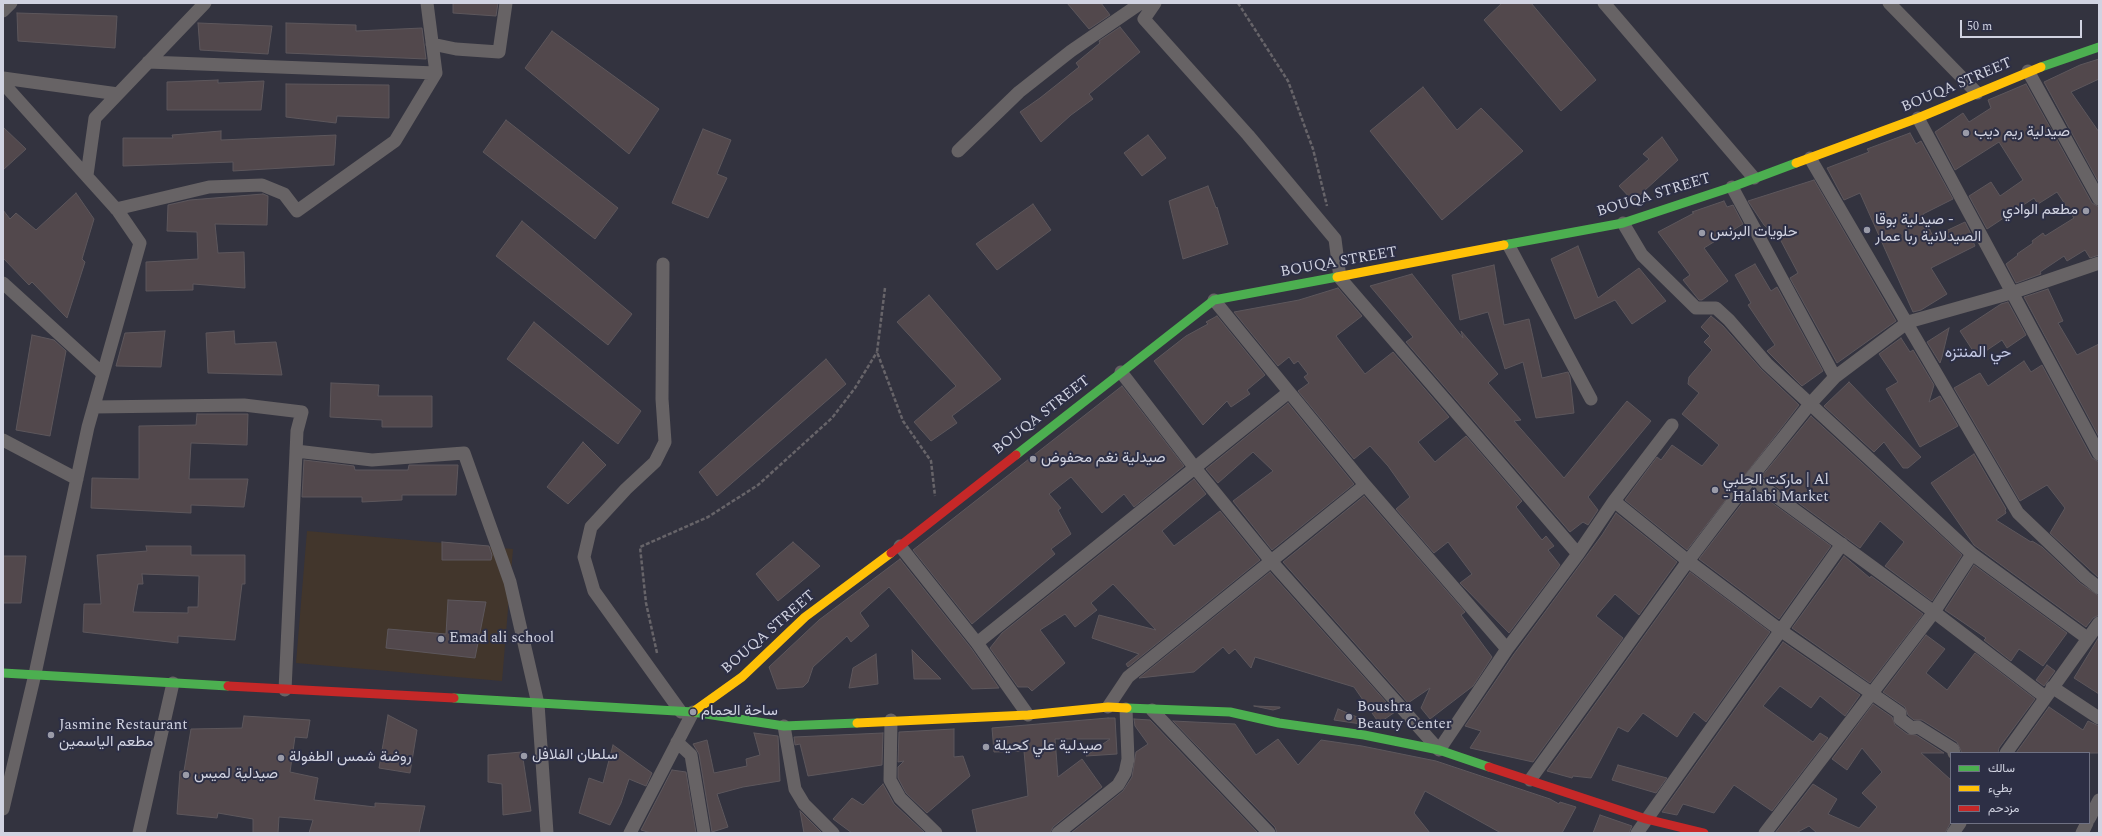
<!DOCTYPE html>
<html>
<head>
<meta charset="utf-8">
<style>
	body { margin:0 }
	#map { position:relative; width:2102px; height:836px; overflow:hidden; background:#33333f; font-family:Spectral,Vazirmatn,serif }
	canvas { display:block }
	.frame { position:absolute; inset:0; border:4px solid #d1d3e1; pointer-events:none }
	.legend { position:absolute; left:1950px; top:752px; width:140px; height:72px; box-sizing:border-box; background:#2d2f45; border:1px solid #6f7183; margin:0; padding:5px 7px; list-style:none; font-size:12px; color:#d1d3e1 }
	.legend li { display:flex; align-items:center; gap:8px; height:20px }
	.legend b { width:20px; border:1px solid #6f7183 }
	.scale { position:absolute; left:1960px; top:20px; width:122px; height:18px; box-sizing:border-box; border:2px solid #d1d3e1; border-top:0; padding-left:5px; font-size:12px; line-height:14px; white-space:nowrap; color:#d1d3e1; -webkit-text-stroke:3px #2d2f45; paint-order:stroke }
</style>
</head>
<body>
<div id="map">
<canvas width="2102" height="836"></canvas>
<div class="frame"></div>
<ul class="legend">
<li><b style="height:5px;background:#4caf50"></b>سالك</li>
<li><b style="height:5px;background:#ffc107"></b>بطيء</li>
<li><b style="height:5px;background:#c62828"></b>مزدحم</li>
</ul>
<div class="scale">50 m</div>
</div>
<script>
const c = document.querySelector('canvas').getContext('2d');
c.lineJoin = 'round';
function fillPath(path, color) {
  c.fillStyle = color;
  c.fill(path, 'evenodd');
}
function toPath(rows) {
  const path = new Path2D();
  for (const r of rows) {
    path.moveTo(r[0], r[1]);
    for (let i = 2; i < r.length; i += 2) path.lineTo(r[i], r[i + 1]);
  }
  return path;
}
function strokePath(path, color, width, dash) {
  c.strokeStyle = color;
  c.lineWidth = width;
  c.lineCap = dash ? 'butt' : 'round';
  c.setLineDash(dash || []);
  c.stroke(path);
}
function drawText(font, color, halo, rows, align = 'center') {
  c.font = font + ' Spectral,Vazirmatn,serif';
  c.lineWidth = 4;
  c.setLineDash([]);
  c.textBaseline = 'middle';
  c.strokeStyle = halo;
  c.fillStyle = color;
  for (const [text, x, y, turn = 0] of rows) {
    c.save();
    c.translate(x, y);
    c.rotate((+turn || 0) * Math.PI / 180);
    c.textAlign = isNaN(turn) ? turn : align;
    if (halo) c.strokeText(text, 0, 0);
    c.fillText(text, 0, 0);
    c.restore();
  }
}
fillPath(toPath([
	[307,531,513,549,502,681,296,663]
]), '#42362c');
const building = toPath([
	[453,3,498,3,496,16,453,13,453,3],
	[1067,3,1101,3,1110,15,1089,29,1067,3],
	[1502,3,1531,3,1596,80,1561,111,1484,20,1502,3],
	[17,13,117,16,115,48,18,41,17,13],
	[198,23,272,26,268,54,200,50,198,23],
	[286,23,356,25,356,31,422,28,426,59,286,53,286,23],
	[1120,27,1140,52,1089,94,1093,99,1071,115,1041,142,1020,112,1040,98,1079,67,1076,63,1100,43,1099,41,1120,27],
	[552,31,659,109,629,154,525,68,552,31],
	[2099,59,2099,79,2071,92,2099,132,2099,183,2044,82,2080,65,2099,59],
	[218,80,218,83,264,81,261,110,167,110,167,82,218,80],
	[286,84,389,85,389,118,337,116,336,123,286,117,286,84],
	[2026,84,2092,203,2099,207,2099,255,2090,258,2085,250,2067,261,2064,256,2040,272,2041,274,2016,283,2006,264,2018,255,2017,254,2033,243,2032,241,2043,233,2045,236,2074,218,2057,192,2038,204,2034,198,1987,229,1969,196,1991,182,2000,196,2023,180,1999,142,1955,170,1935,132,1963,113,1969,122,1991,108,1988,100,2026,84],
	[1423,87,1457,130,1481,108,1523,151,1442,220,1370,131,1423,87],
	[506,120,618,208,595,239,483,152,506,120],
	[3,127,26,149,3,170,3,127],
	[703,129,731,140,717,174,727,178,708,218,672,203,703,129],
	[221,131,221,140,336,135,334,165,233,171,233,162,123,166,123,138,173,138,172,135,221,131],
	[1910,133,1916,144,1921,141,1953,199,1923,214,1933,237,1965,222,1973,238,1972,239,1975,246,1931,268,1947,294,1921,310,1913,312,1860,193,1844,200,1827,168,1869,152,1867,149,1910,133],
	[1148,135,1166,158,1142,176,1124,153,1148,135],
	[1662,137,1678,160,1633,201,1619,186,1649,159,1643,154,1662,137],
	[1814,180,1896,321,1837,363,1790,278,1798,273,1780,239,1764,225,1748,201,1814,180],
	[1208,186,1216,208,1217,207,1228,244,1183,259,1169,201,1208,186],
	[76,193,94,219,82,259,85,262,67,318,32,282,29,285,3,258,3,210,10,219,16,213,36,230,76,193],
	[263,194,268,196,267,225,215,224,218,253,244,252,245,288,193,284,193,290,146,291,146,262,198,259,197,232,167,231,168,205,190,200,263,194],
	[1724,201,1727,207,1733,205,1743,224,1704,248,1728,281,1702,300,1699,300,1683,280,1690,275,1658,232,1694,213,1692,212,1724,201],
	[1033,204,1051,230,997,270,976,244,1033,204],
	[522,221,632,314,608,345,496,256,522,221],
	[1578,246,1598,298,1639,268,1666,301,1632,324,1615,300,1575,319,1551,259,1578,246],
	[1755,264,1771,291,1777,287,1823,371,1802,386,1767,351,1775,345,1748,305,1751,303,1735,275,1755,264],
	[1494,265,1504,325,1529,319,1542,378,1568,372,1570,377,1574,413,1536,418,1523,362,1505,369,1488,312,1460,320,1452,275,1494,265],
	[1412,274,1463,338,1461,331,1498,374,1488,383,1521,420,1514,421,1564,478,1627,401,1651,421,1588,497,1598,510,1588,525,1583,522,1570,532,1406,342,1413,337,1370,286,1412,274],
	[1338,288,1362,316,1336,336,1365,374,1393,352,1449,417,1418,442,1435,462,1466,436,1522,501,1516,507,1542,540,1546,536,1554,546,1548,550,1560,565,1509,633,1460,583,1472,574,1448,542,1434,553,1396,509,1410,497,1388,466,1370,446,1354,459,1298,391,1309,383,1304,377,1308,374,1298,361,1294,364,1289,357,1278,366,1234,312,1299,300,1338,288],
	[2048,289,2063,321,2058,323,2077,355,2099,344,2099,437,2024,297,2048,289],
	[929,295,1001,379,952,416,957,423,931,441,914,422,956,386,897,322,929,295],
	[2008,302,2026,335,2007,348,2002,340,1977,357,1960,331,2001,304,2008,302],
	[1217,316,1265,375,1247,390,1250,394,1231,407,1227,401,1203,425,1154,361,1186,336,1208,324,1206,322,1217,316],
	[1711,316,1723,326,1761,369,1799,405,1687,550,1625,500,1657,457,1661,460,1672,445,1702,466,1719,445,1682,414,1699,393,1688,384,1689,377,1712,350,1704,342,1710,336,1701,327,1711,316],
	[534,322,641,411,618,444,507,359,534,322],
	[1949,328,1942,357,1940,363,1927,342,1949,328],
	[165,331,161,367,116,366,125,333,165,331],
	[234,331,235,344,276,342,282,375,208,373,206,333,234,331],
	[32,335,54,340,66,351,50,436,16,430,32,335],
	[1901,338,1910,352,1913,350,1934,385,1929,402,1940,396,1958,426,1920,447,1886,389,1898,382,1879,354,1901,338],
	[826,359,846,384,717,496,699,472,826,359],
	[2024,361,2031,372,2042,365,2092,458,2099,462,2099,578,2050,533,2065,508,2047,485,2020,501,1954,388,1980,373,1988,386,2024,361],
	[1849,382,1921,457,1908,468,1903,468,1884,442,1874,452,1824,406,1849,382],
	[331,383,379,385,378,396,432,396,432,427,382,427,382,420,330,417,331,383],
	[1122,386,1184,466,1134,507,1124,494,1102,513,1071,477,1049,494,1061,508,1058,510,1071,534,1051,549,1055,554,972,624,913,550,1122,386],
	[1288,403,1354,484,1272,550,1233,501,1273,471,1253,452,1218,483,1206,469,1288,403],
	[197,414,248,414,247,445,191,443,189,479,248,479,244,507,191,505,191,513,91,508,92,478,139,479,139,426,196,425,197,414],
	[1811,416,1962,555,1932,601,1885,566,1904,542,1880,521,1860,548,1762,476,1811,416],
	[583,442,606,465,568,504,547,487,583,442],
	[1974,454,2006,509,2005,510,2006,513,1996,520,2031,542,2032,541,2042,547,2080,583,2099,596,2099,615,2093,618,2086,627,1974,545,1931,483,1974,454],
	[304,460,354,466,355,470,408,470,409,465,458,465,456,495,402,495,402,500,362,502,362,497,302,497,304,460],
	[1194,479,1206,494,1162,531,1174,546,1220,511,1260,560,1128,667,1126,664,1139,654,1092,638,1099,615,1156,630,1113,584,1091,603,1097,610,1075,627,1065,614,1040,630,1065,663,1032,691,1028,687,1018,687,990,648,1002,633,1194,479],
	[1753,489,1831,546,1779,619,1699,559,1753,489],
	[1364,496,1465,612,1461,615,1492,657,1473,686,1430,719,1421,708,1430,688,1408,703,1283,562,1364,496],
	[1616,513,1677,562,1639,615,1615,594,1596,616,1623,638,1533,762,1470,748,1481,731,1465,726,1514,654,1602,535,1616,513],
	[442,542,489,546,492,555,491,560,442,560,442,542],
	[793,542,820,566,778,601,756,574,793,542],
	[146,546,191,546,191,555,245,555,245,584,242,584,235,640,178,636,178,643,83,632,84,604,101,604,97,555,147,551,146,546],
	[142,574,199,576,198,607,188,607,188,613,133,612,138,584,143,584,142,574],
	[3,556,26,556,21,603,3,603,3,556],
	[1844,556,1870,578,1871,576,1923,614,1870,683,1792,628,1844,556],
	[900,559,971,648,999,688,972,689,889,587,860,613,869,626,851,642,847,636,813,667,808,682,803,687,777,689,769,667,819,620,900,559],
	[1974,565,2067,633,2043,666,2019,649,2011,661,1984,640,1986,638,1945,610,1974,565],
	[1270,572,1395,712,1379,723,1354,687,1255,657,1251,668,1235,649,1229,654,1223,647,1194,672,1139,678,1270,572],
	[1690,572,1770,632,1706,722,1694,712,1677,737,1643,713,1628,732,1618,727,1591,778,1573,776,1572,778,1547,771,1690,572],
	[448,600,486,602,475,658,386,648,388,629,446,634,448,600],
	[1926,635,1945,649,1926,673,1947,690,1975,653,2035,699,1999,748,1998,753,1962,753,1957,742,1922,720,1914,720,1908,715,1905,707,1883,692,1926,635],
	[2099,637,2099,694,2074,678,2099,637],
	[1783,642,1860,695,1845,716,1820,696,1811,708,1780,686,1763,706,1813,742,1820,733,1828,738,1772,811,1734,785,1714,813,1683,804,1677,815,1662,812,1783,642],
	[912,650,941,679,914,679,912,650],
	[876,654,878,684,849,688,853,668,876,654],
	[2047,665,2055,671,2044,686,2036,680,2047,665],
	[1873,704,1892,717,1895,725,1907,734,1916,735,1944,753,1921,753,1951,780,1951,822,1945,833,1817,833,1809,826,1796,833,1775,833,1813,784,1837,799,1828,814,1859,828,1877,807,1862,793,1882,772,1862,748,1847,770,1832,759,1873,704],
	[1254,706,1280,707,1280,708,1273,710,1254,706],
	[2049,707,2083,730,2088,721,2099,726,2099,753,2016,753,2049,707],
	[1338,709,1381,727,1334,720,1338,709],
	[388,715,417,730,410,773,379,768,388,715],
	[244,716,310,720,307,738,295,737,290,772,318,778,314,800,375,807,375,803,425,806,419,833,309,833,313,820,279,817,278,833,253,833,253,819,218,813,217,818,177,814,180,771,184,771,191,729,242,728,244,716],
	[1108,718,1115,718,1117,754,1086,756,1110,739,1055,739,1058,777,1082,759,1102,787,1053,827,1050,833,977,833,972,810,1028,796,1024,751,994,752,992,728,1108,718],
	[1134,719,1150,720,1258,833,1071,833,1123,791,1132,777,1136,752,1148,744,1135,726,1134,719],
	[1173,721,1235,724,1256,755,1278,739,1298,765,1321,740,1362,746,1436,761,1550,799,1559,804,1560,802,1576,807,1562,833,1501,833,1425,791,1414,813,1430,833,1277,833,1275,827,1173,721],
	[954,729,954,757,963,756,970,776,927,813,906,793,898,778,898,767,904,761,898,762,899,732,954,729],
	[754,733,778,736,780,781,743,787,717,794,728,827,712,832,699,754,693,744,707,740,714,773,747,766,746,759,760,755,754,733],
	[883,733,882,765,808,776,800,744,795,745,794,737,883,733],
	[613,745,652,773,646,786,629,779,621,803,610,825,579,813,589,778,603,783,613,745],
	[522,752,531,811,503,815,502,784,488,782,488,755,522,752],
	[1618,765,1667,778,1656,793,1612,780,1618,765],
	[672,770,686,772,696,833,651,833,641,830,672,770],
	[883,784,894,804,925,833,852,833,833,819,852,798,863,805,883,784],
	[800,811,822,833,804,833,800,811],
	[1600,815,1632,826,1629,833,1593,833,1600,815]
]);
fillPath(building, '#52484c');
strokePath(building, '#5d575c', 1);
strokePath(toPath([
	[1238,3,1288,81,1313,149,1327,206],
	[885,288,877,352,903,421,931,461,935,496],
	[657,653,646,603,640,547,708,517,758,485,832,418,855,388,877,352]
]), '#676469', 2.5, [4, 2]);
strokePath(toPath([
	[1155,3,1144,19,1248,135,1335,239,1340,278,1578,554],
	[1604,3,1754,178],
	[1889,3,1977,93],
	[3,11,11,3],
	[432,44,456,49,499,52,506,3],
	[148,62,436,73],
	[2028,71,2099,199],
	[3,78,118,94],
	[3,83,118,211,140,243,88,427,35,674,3,809],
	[1918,118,2099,454],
	[958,151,1019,92,1071,51,1141,3],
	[1810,158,2018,513,2085,577,2099,588],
	[87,175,95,118,205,3],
	[1732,187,1835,377],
	[116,209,209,187,262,185,284,194,297,211,395,141,436,73,427,3],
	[1623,223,1642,255,1696,308,1716,308,1729,320,1767,364,1972,554,2087,638],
	[1509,246,1591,399],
	[663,264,662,399,665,442,655,462,626,489,591,527,584,557,594,591,681,712],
	[3,283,103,374],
	[1214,300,1365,485,1507,649],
	[1121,372,1195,468,1271,561,1439,750,1507,649,1578,554,1614,501,1672,425],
	[94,407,244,405,302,412,297,431,285,690],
	[3,440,77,479],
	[296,451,372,460,464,453,510,582,538,704,547,833],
	[1751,478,1934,612,2045,697],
	[1614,501,1688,561,1780,630,1900,713,1900,719,1912,728,1918,727,1953,749,1954,753],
	[900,546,977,643,1028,715],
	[977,643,1289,392],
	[2052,687,2099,718],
	[1108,707,1128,677,1365,485],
	[1152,710,1269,833],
	[891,720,890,780,900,798,936,833],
	[784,726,795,789,804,804,833,833],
	[677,742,691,755,704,833],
	[2006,753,2099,623],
	[1530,780,1688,561,1751,478,1810,404,1835,377,1908,322,2011,293,2099,263],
	[2089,819,2099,800],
	[139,833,173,683],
	[630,833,693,712],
	[1058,833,1118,785,1125,773,1128,759,1126,709],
	[1637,833,1842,544],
	[1765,833,1934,612,1972,554],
	[1953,833,1960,823],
	[2082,833,2087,823]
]), '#676365', 13);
strokePath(toPath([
	[2041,67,2099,47],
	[1504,245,1623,223,1732,187,1796,163],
	[1016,455,1214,300,1337,277],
	[3,673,228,686],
	[454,698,693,712,784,726,857,723],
	[1127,708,1230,712,1279,723,1364,735,1439,750,1489,767]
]), '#4caf50', 9);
strokePath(toPath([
	[1796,163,1918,118,2041,67],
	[1337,277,1504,245],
	[693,712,742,677,805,617,891,553],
	[857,723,1028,715,1108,707,1127,708]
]), '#ffc107', 9);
strokePath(toPath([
	[891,553,1016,455],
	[228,686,454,698],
	[1489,767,1646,819,1704,833]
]), '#c62828', 9);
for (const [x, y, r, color] of [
	[1966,133,4,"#9a9ba8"],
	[2086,211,4,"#9a9ba8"],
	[1867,230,4,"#9a9ba8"],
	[1702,233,4,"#9a9ba8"],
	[1033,459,4,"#9a9ba8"],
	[1715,490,4,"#9a9ba8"],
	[441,639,4,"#9a9ba8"],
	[693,712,4,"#9a9ba8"],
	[1349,717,4,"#9a9ba8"],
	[51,735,4,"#9a9ba8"],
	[986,747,4,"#9a9ba8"],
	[524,756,4,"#9a9ba8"],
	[281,758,4,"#9a9ba8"],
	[186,775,4,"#9a9ba8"]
]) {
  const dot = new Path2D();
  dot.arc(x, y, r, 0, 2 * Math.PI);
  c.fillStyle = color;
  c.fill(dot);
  strokePath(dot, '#2d2f45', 1.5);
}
drawText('15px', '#d1d3e1', '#2d2f45', [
	["BOUQA STREET",1957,86,-23],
	["BOUQA STREET",1654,196,-17],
	["BOUQA STREET",1339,263,-10],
	["BOUQA STREET",1042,416,-38],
	["BOUQA STREET",769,633,-41]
]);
drawText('15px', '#d1d3e1', '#2d2f45', [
	["صيدلية ريم ديب",1974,133],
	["مطعم الوادي",2078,211,"right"],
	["صيدلية بوقا -",1875,221],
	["الصيدلانية ربا عمار",1875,238],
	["حلويات البرنس",1710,233],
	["صيدلية نغم محفوض",1041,459],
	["ماركت الحلبي | Al",1723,481],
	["- Halabi Market",1723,498],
	["Emad ali school",449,639],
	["Boushra",1357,708],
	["Beauty Center",1357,725],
	["ساحة الحمام",701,712],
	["Jasmine Restaurant",59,726],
	["مطعم الياسمين",59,743],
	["صيدلية علي كحيلة",994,747],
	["سلطان الفلافل",532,756],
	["روضة شمس الطفولة",289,758],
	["صيدلية لميس",194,775]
], 'left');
drawText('16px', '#c3c8e4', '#2d2f45', [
	["حي المنتزه",1978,354]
]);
</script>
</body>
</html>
